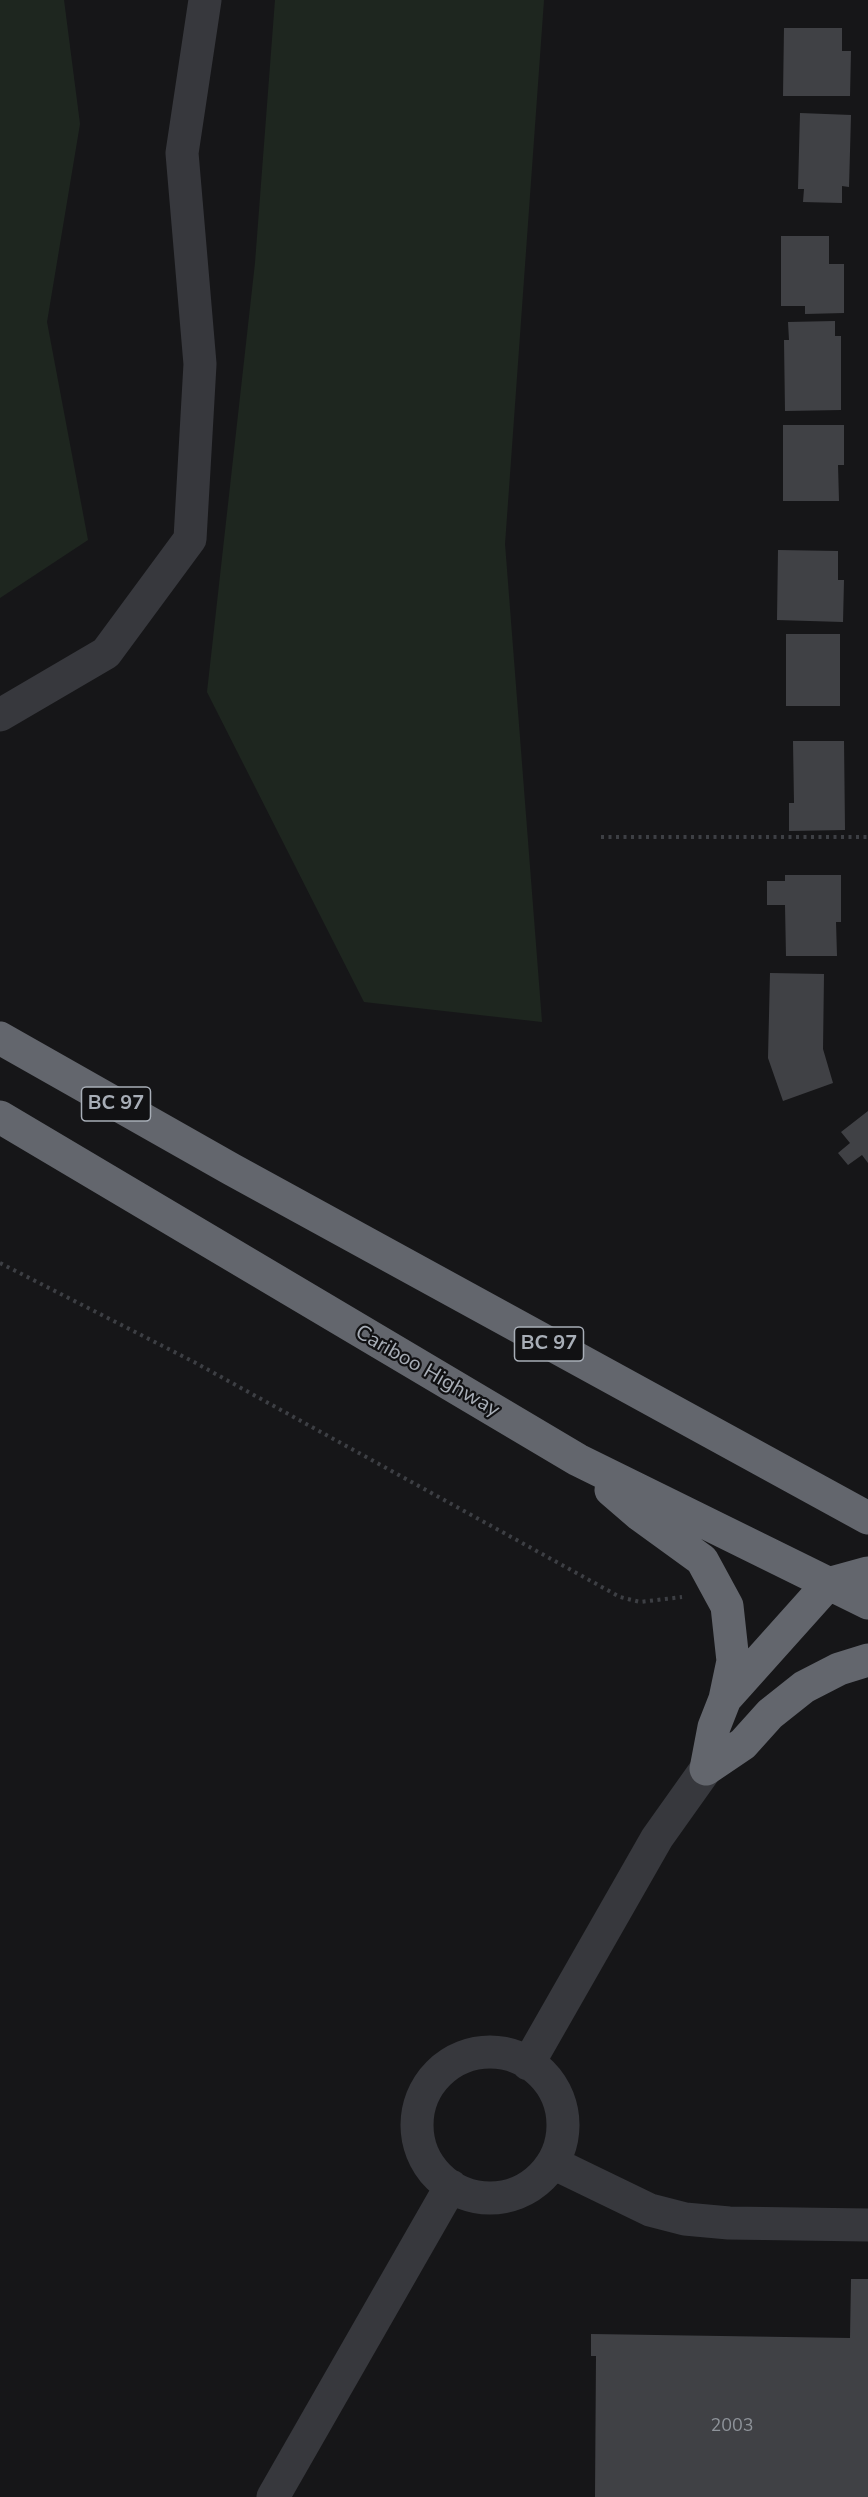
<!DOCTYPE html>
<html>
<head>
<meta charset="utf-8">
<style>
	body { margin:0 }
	canvas { display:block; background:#161618 }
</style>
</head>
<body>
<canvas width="868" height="2497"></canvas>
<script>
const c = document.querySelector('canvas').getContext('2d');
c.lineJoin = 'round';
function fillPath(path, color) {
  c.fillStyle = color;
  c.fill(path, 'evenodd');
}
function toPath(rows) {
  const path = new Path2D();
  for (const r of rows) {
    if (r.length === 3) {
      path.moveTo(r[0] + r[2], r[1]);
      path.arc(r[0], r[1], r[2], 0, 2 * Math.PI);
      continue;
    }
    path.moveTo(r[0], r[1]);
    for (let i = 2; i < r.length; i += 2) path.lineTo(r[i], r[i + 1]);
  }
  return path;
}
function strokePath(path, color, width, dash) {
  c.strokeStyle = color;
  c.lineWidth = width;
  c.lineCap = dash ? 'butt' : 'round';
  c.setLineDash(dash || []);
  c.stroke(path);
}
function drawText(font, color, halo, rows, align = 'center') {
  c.font = font + ' "Nunito Sans",sans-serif';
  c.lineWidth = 4.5;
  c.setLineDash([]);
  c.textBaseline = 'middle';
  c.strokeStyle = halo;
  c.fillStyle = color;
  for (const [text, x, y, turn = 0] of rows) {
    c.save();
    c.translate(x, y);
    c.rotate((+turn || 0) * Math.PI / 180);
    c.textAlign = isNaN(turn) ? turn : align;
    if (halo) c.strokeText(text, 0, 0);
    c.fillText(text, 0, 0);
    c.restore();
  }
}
fillPath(toPath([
	[0,0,64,0,80,124,47,322,88,540,0,598],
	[275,0,544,0,505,544,542,1022,364,1002,207,692,255,263]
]), '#1e261f');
fillPath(toPath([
	[784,28,842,28,842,51,851,51,850,96,783,96],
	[800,113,851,115,849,187,842,186,842,203,803,202,804,189,798,189],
	[781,236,829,236,829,264,844,264,844,313,805,314,805,306,781,306],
	[835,321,835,336,841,336,841,410,785,411,784,340,789,340,788,322],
	[783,425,844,425,844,465,838,465,839,501,783,501],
	[778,550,838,551,838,580,844,580,843,622,777,620],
	[786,634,840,634,840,706,786,706],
	[793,741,844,741,845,830,789,831,789,803,794,803],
	[785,875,841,875,841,922,836,922,837,956,786,956,785,905,767,905,767,881,785,881],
	[770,973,824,974,823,1049,833,1083,783,1101,768,1058],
	[868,1111,868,1163,862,1155,848,1165,838,1153,850,1143,841,1132],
	[851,2279,868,2279,868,2497,595,2497,596,2356,591,2356,591,2334,850,2338]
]), '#404145');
strokePath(toPath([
	[601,837,868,837],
	[0,1263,194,1362,620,1597,640,1602,682,1597]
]), '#3d3f44', 4, [3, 4.5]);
strokePath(toPath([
	[0,715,106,653,190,539,200,364,182,153,205,0],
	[490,2125,73],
	[528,2064,657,1838,706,1769],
	[555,2164,650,2210,685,2219,729,2223,868,2225],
	[273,2497,451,2186]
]), '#37383d', 33);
strokePath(toPath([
	[0,1038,231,1169,868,1518],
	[0,1117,578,1460,868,1603],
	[611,1490,640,1515,702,1560,727,1606,733,1661,725,1699,714,1727,706,1769],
	[725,1699,828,1584,868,1573],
	[706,1769,743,1744,770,1714,804,1687,839,1669,868,1660]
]), '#63666d', 33);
drawText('18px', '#8e939a', null, [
	["2003",732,2427]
]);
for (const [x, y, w] of [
	[116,1104,69],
	[549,1344,69]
]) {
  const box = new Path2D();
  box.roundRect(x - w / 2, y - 17, w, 34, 4.5);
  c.fillStyle = '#111113';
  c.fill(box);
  strokePath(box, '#a8aeb7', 1.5);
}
drawText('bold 20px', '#a8aeb7', null, [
	["BC 97",116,1104],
	["BC 97",549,1344]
]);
drawText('21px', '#a8aeb7', '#111113', [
	["Cariboo Highway",427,1372,30]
]);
</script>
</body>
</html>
